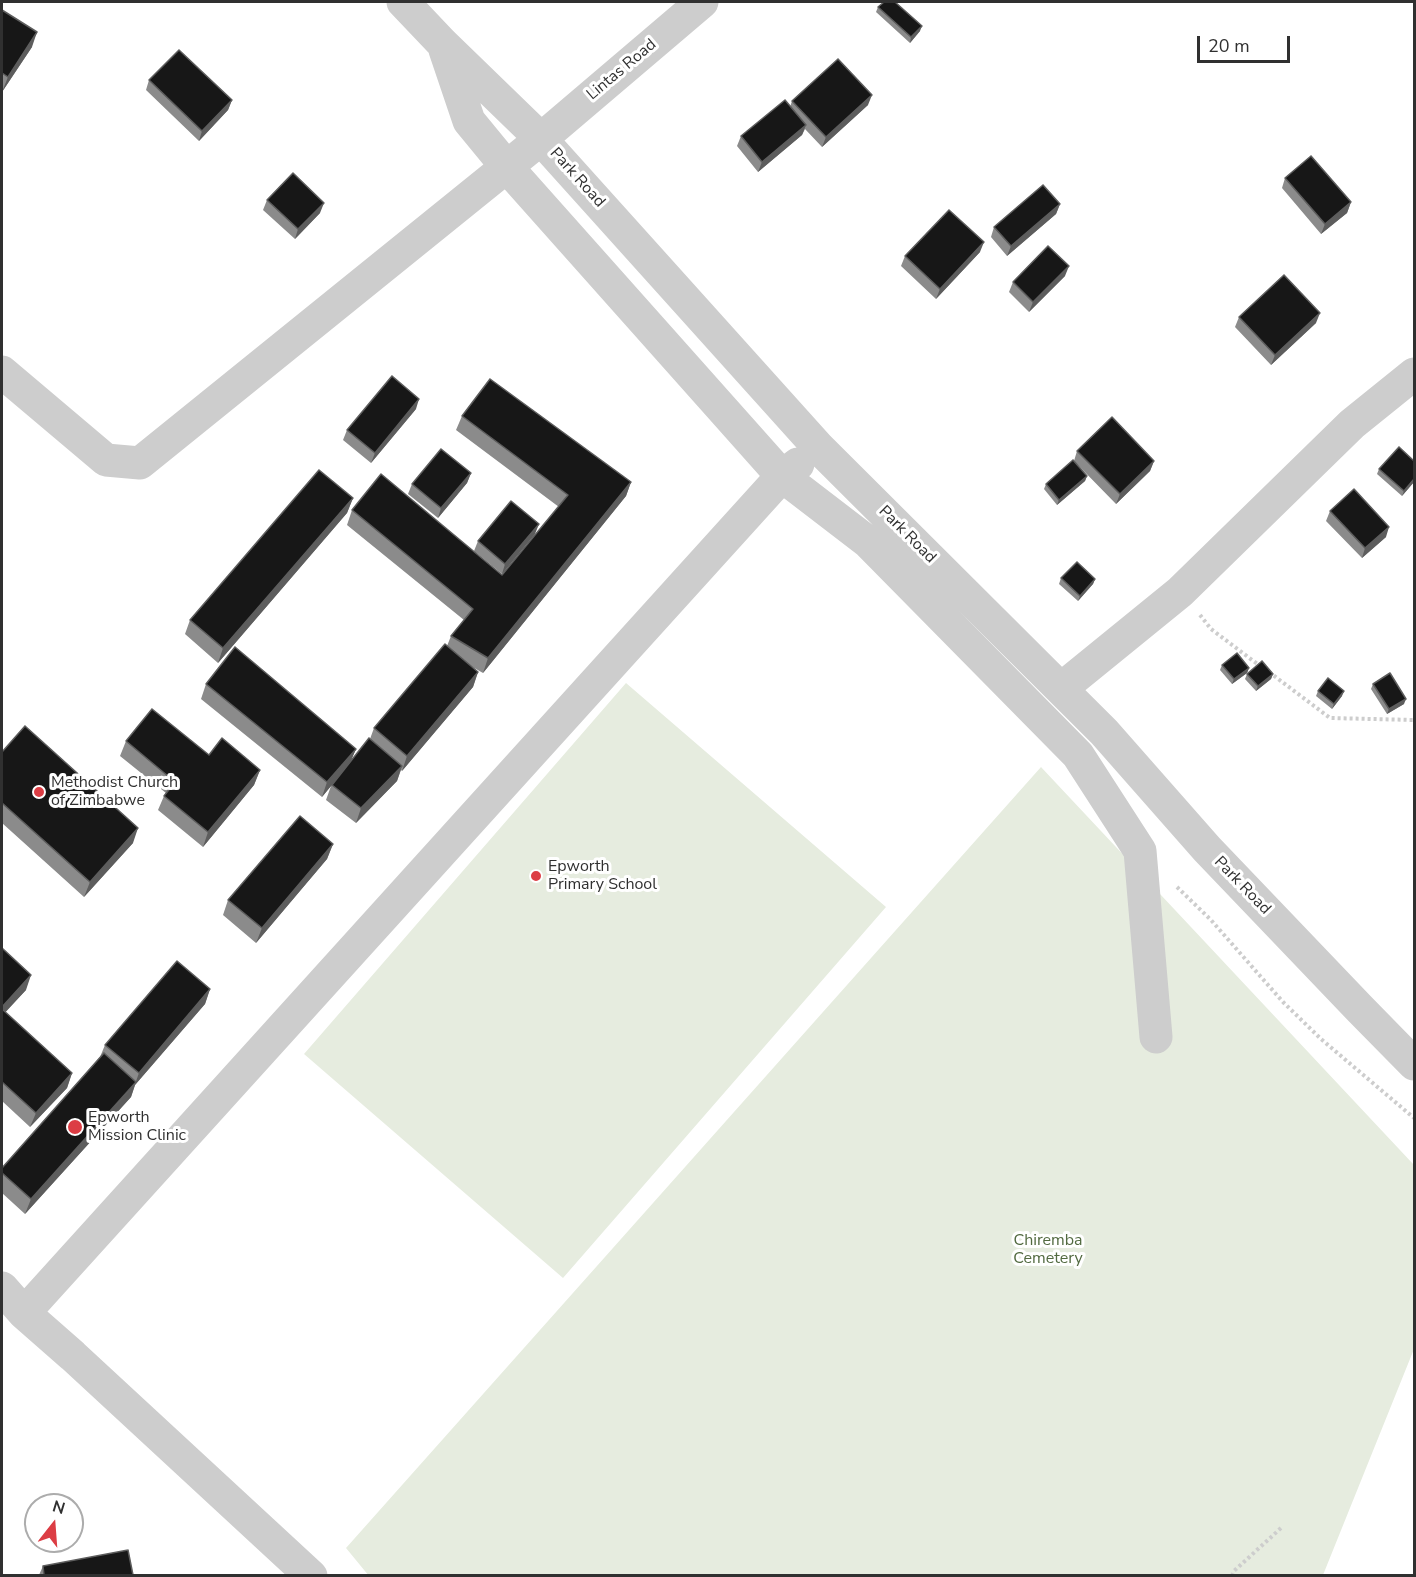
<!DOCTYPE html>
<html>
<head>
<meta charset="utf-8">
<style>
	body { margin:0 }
	#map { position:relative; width:1416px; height:1577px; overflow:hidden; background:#fff; font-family:"Nunito Sans",sans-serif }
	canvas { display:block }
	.frame { position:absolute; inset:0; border:3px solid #303030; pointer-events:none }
	.north { position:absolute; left:24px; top:1493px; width:60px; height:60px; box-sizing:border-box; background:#fff; border:2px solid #acacac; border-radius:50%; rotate:17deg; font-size:16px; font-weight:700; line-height:24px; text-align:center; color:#303030 }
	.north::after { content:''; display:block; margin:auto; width:21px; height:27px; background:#dc3d44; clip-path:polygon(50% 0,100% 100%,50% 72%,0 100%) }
	.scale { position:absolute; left:1197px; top:36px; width:93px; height:27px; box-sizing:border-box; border:3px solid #303030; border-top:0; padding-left:8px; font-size:18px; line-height:21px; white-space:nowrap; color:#303030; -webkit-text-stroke:4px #fff; paint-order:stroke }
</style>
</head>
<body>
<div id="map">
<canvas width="1416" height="1577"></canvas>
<div class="frame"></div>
<div class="north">N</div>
<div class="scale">20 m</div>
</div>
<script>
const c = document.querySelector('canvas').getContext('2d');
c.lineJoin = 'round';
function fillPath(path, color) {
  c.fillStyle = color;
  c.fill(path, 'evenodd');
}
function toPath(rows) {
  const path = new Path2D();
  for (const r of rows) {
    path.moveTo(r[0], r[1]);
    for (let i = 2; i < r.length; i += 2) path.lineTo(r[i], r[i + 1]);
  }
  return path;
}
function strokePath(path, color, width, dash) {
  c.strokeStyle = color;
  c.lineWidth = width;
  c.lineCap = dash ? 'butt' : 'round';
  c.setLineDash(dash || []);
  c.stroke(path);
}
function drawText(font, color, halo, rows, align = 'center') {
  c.font = font + ' "Nunito Sans",sans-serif';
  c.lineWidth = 6;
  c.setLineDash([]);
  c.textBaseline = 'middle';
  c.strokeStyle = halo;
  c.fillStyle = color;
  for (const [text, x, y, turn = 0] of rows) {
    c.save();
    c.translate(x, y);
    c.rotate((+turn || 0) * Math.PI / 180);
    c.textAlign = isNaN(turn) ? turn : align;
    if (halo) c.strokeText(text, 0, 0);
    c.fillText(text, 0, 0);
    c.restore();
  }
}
fillPath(toPath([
	[626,683,886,907,563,1278,304,1054],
	[1041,767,1414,1165,1414,1349,1323,1575,369,1576,346,1548]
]), '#e6ecdf');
strokePath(toPath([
	[1200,615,1211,629,1260,666],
	[1269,672,1330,718,1414,720],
	[1177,887,1211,920,1283,1002,1321,1039,1414,1118],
	[1232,1576,1234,1571,1281,1528]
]), '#cdcdcd', 4, [3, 3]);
strokePath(toPath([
	[403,2,442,43,541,139,819,448,1104,732,1207,849,1360,1009,1414,1064],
	[445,50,469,121,506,166,782,476,868,542,1078,755,1140,851,1156,1037],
	[2,372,106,460,140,463,541,139,702,2],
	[1062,688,1180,592,1352,424,1414,374],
	[2,1288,24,1313,73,1356,311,1576],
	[24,1313,782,476,798,464]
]), '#cdcdcd', 33);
fillPath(toPath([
	[878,7,920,31,910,43,876,12],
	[2,10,32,47,2,92],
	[149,80,232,100,228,110,199,141,146,90],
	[792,101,868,105,822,147,805,129,802,135,758,172,737,146,741,136,790,107],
	[1285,178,1351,202,1347,213,1321,234,1282,188],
	[267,200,320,213,295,239,263,210],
	[1060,204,1056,214,1007,256,991,237,994,227],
	[980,252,936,299,901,266,905,256],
	[1065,276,1029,312,1009,292,1013,282],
	[1239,317,1316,323,1271,365,1235,327],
	[416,409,371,463,343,440,347,430],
	[462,416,631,482,626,496,483,673,469,665,478,672,473,687,402,771,401,770,397,781,356,823,326,800,331,786,322,797,201,699,206,684,356,749,351,760,370,739,374,728,447,646,451,636,464,620,347,525,352,510,502,575,559,507,456,430],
	[1077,451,1154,461,1150,471,1116,504,1075,462,1087,476,1085,481,1057,505,1044,489,1046,484,1074,461],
	[1414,461,1414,482,1402,496,1377,474,1379,469],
	[471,473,467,483,438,518,408,494,412,484],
	[353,498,347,513,218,663,185,634,190,620],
	[1330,511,1386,537,1362,558,1326,521],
	[535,534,502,574,474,551,478,541],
	[1061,578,1095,579,1093,584,1078,601,1059,584],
	[1222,665,1249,668,1247,673,1232,684,1220,670],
	[1247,674,1273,674,1271,679,1256,691,1245,679],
	[1373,684,1404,704,1387,714,1371,689],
	[1318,691,1342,696,1332,709,1316,696],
	[126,741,209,755,260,770,254,785,203,847,158,810,164,796,166,793,120,756],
	[2,752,133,843,84,897,2,823],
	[333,844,327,859,256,943,223,915,228,900],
	[2,948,26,990,5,1012,72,1073,67,1088,30,1127,2,1101],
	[210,989,205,1004,135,1085,131,1097,25,1214,2,1193,2,1168,100,1057,105,1045],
	[43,1566,133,1575,39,1575]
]), '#8b8b8b');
fillPath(toPath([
	[922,26,920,31,910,43,911,37],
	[37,32,32,47,2,92,8,77],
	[872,95,868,105,822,147,826,137],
	[232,100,228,110,199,141,202,131],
	[806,125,802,135,758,172,762,162],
	[1351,202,1347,213,1321,234,1325,224],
	[324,203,320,213,295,239,298,229],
	[1060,204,1056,214,1007,256,1011,246],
	[984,242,980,252,936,299,940,289],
	[1069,266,1065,276,1029,312,1033,302],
	[1320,313,1316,323,1271,365,1275,355],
	[419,399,416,409,371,463,375,453],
	[1154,461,1150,471,1116,504,1120,494],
	[471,473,467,483,438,518,441,508],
	[1087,476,1085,481,1057,505,1059,500],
	[1414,479,1414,482,1402,496,1404,491],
	[631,482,626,496,483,673,488,658],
	[353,498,347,513,218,663,223,648],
	[539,524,535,534,502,574,505,564],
	[1389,527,1386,537,1362,558,1365,548],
	[1095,579,1093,584,1078,601,1080,596],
	[1249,668,1247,673,1232,684,1234,679],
	[478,672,473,687,402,771,407,756],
	[1273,674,1271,679,1256,691,1258,686],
	[1344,691,1342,696,1332,709,1334,704],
	[1406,699,1404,704,1387,714,1389,709],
	[356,749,350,763,322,797,327,782],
	[402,766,397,781,356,823,361,808],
	[260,770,254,785,203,847,208,832],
	[138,828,133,843,84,897,90,882],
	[333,844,327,859,256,943,262,928],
	[31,975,26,990,2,1016,2,1007],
	[210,989,205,1004,135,1085,131,1097,25,1214,31,1199,135,1084,139,1073],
	[72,1073,67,1088,30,1127,36,1113]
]), '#5d5d5d');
const building = toPath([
	[884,2,895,2,922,26,911,37,878,7,884,2],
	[2,10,37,32,8,77,2,73,2,10],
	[179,50,232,100,202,131,149,80,179,50],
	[838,59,872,95,826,137,792,101,838,59],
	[785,100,806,125,762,162,741,136,785,100],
	[1311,156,1351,202,1325,224,1285,178,1311,156],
	[293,173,324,203,298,229,267,200,293,173],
	[1043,185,1060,204,1011,246,994,227,1043,185],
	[949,210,984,242,940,289,905,256,949,210],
	[1048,246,1069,266,1033,302,1013,282,1048,246],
	[1284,275,1320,313,1275,355,1239,317,1284,275],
	[392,376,419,399,375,453,347,430,392,376],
	[490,379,631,482,488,658,451,636,473,609,352,510,381,474,502,575,568,495,462,416,490,379],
	[1112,417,1154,461,1120,494,1077,451,1112,417],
	[1399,447,1414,461,1414,479,1404,491,1379,469,1399,447],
	[441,449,471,473,441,508,412,484,441,449],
	[1073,460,1087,476,1059,500,1046,484,1073,460],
	[319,470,353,498,223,648,190,620,319,470],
	[1354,489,1389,527,1365,548,1330,511,1354,489],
	[511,501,539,524,505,564,478,541,511,501],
	[1077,562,1095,579,1080,596,1061,578,1077,562],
	[445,644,478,672,407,756,374,728,445,644],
	[235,647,356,749,327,782,206,684,235,647],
	[1237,653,1249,668,1234,679,1222,665,1237,653],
	[1262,661,1273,674,1258,686,1247,674,1262,661],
	[1390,673,1406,699,1389,709,1373,684,1390,673],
	[1328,678,1344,691,1334,704,1318,691,1328,678],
	[152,709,209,755,222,738,260,770,208,832,164,796,175,782,126,741,152,709],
	[25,726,138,828,90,882,2,803,2,752,25,726],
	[369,738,402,766,361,808,332,785,369,738],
	[300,816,333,844,262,928,228,900,300,816],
	[2,948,31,975,2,1007,2,948],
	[177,961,210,989,139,1073,105,1045,177,961],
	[2,1009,72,1073,36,1113,2,1082,2,1009],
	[104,1053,136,1082,31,1199,2,1173,2,1168,104,1053],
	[128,1550,133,1575,44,1575,43,1566,128,1550]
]);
fillPath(building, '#171717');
strokePath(building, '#5d5d5d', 1.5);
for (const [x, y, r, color] of [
	[39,792,6,"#dc3d44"],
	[536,876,6,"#dc3d44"],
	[75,1127,8,"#dc3d44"]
]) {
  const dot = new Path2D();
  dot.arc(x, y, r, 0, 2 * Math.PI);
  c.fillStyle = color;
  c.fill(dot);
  strokePath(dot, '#fff', 2);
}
drawText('16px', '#303030', '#fff', [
	["Lintas Road",622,70,-40],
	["Park Road",577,178,48],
	["Park Road",907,535,45],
	["Park Road",1242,886,46]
]);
drawText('16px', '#303030', '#fff', [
	["Methodist Church",51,783],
	["of Zimbabwe",51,801],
	["Epworth",548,867],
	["Primary School",548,885],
	["Epworth",88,1118],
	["Mission Clinic",88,1136]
], 'left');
drawText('16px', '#526a40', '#fff', [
	["Chiremba",1048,1241],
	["Cemetery",1048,1259]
]);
</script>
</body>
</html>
